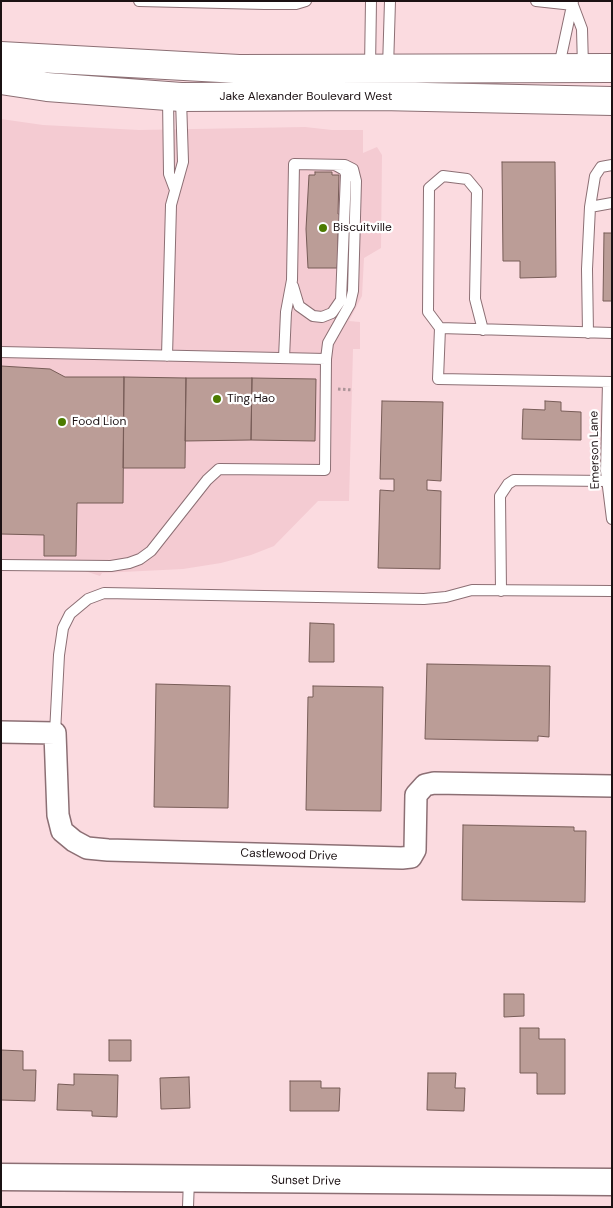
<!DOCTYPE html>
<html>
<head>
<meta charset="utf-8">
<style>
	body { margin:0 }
	#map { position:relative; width:613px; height:1208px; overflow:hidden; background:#fbdbe0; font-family:"DM Sans",sans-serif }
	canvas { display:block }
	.frame { position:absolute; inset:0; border:2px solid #1b1113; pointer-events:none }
</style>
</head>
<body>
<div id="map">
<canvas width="613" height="1208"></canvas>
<div class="frame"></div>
</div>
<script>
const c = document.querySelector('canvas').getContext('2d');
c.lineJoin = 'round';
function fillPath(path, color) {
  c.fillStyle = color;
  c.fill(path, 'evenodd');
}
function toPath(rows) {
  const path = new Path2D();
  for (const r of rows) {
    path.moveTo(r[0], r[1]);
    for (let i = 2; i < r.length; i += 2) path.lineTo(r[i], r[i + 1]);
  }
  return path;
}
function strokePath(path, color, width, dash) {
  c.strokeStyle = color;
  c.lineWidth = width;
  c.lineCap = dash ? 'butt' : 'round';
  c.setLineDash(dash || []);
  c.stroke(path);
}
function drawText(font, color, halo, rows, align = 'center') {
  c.font = font + ' "DM Sans",sans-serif';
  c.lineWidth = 4.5;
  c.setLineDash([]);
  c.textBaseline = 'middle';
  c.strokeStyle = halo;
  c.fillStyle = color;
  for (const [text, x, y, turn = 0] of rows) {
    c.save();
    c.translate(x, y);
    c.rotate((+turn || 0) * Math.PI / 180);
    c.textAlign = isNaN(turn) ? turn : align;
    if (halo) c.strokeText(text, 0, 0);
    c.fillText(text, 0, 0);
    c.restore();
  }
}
fillPath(toPath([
	[1,119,43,125,139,130,305,127,332,130,363,130,363,153,377,147,382,155,381,248,364,258,362,296,349,321,360,322,360,349,353,349,349,501,318,501,274,546,251,555,221,563,183,569,102,573,100,576,85,571,1,570]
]), '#f4cbd2');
const building = toPath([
	[502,162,555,162,556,277,520,278,520,261,503,261,502,162],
	[315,172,332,172,332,175,339,175,338,214,342,214,342,226,338,226,338,251,340,251,340,257,338,257,337,268,308,268,306,229,309,175,315,175,315,172],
	[604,233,612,233,612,301,603,301,604,233],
	[1,366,50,369,65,377,124,377,123,503,77,503,76,556,44,556,44,535,1,534,1,366],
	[124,377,186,378,185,468,123,468,124,377],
	[186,378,252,378,251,440,185,441,186,378],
	[252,378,316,379,315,441,251,440,252,378],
	[382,401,443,402,441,481,427,480,427,490,441,491,440,569,378,568,380,490,394,491,394,479,380,479,382,401],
	[545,401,561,402,561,411,581,412,581,440,522,439,523,409,545,410,545,401],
	[310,623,334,624,334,662,309,662,310,623],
	[427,664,550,666,549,737,538,736,538,741,425,739,427,664],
	[156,684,230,686,228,808,154,807,156,684],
	[313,686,383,687,381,811,306,810,308,697,313,697,313,686],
	[463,825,574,827,574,831,586,831,585,902,462,900,463,825],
	[504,994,524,994,524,1016,504,1017,504,994],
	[520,1028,539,1028,539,1039,565,1039,565,1094,537,1094,537,1073,520,1073,520,1028],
	[109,1040,131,1040,131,1061,109,1061,109,1040],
	[1,1050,23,1051,23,1070,36,1070,35,1101,1,1100,1,1050],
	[428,1073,456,1073,455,1088,465,1088,464,1111,427,1110,428,1073],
	[74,1074,118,1075,117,1117,92,1116,92,1111,57,1110,58,1084,74,1085,74,1074],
	[189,1077,190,1108,161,1109,160,1078,189,1077],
	[290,1081,321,1081,321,1088,340,1088,339,1111,290,1111,290,1081]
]);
fillPath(building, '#bb9d97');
strokePath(building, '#775c57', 1);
const service = toPath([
	[139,1,265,4,296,4,306,1],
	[536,1,573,5],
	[573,5,582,29,583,67],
	[559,66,573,1],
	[370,68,371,1],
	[388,68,390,1],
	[168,98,169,174,175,190],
	[590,207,595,176,601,167,612,165],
	[293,286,299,306,313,316,322,317,332,313,341,300,346,174,344,170,335,165],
	[440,328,428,312,429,188,443,176,467,179,477,191,475,299,483,330],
	[588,333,587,269,590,207,612,203],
	[612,333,440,328,438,379,612,382],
	[1,352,326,359,325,470,219,469,207,480,151,551,140,559,129,563,111,566,1,565],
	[167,356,171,205,183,162,181,99],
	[284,358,286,312,292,280,294,164,345,165,353,169,356,181,353,291,350,304,328,343,326,359],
	[608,382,606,471,612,519],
	[501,591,500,496,508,484,514,480,607,481],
	[55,733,59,655,63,628,70,614,88,599,104,593,424,599,446,597,472,590,612,591],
	[188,1207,189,1179]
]);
const minor = toPath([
	[1,732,55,733,58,815,62,831,74,841,87,848,108,850,402,858,411,857,415,850,416,795,425,785,434,783,612,786]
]);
const tertiary = toPath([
	[1,1177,612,1182]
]);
const trunk = toPath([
	[1,56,239,69,612,68],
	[1,80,47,87,181,97,380,96,612,101]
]);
strokePath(service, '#8c6f74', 12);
strokePath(minor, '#8c6f74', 24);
strokePath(tertiary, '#8c6f74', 29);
strokePath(trunk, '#8c6f74', 30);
strokePath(toPath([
	[338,389,353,390]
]), '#ac9498', 3, [2.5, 2.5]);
strokePath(service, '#fff', 10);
strokePath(minor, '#fff', 21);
strokePath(tertiary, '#fff', 26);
strokePath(trunk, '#fff', 28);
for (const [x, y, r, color] of [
	[323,228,5,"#4c7b01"],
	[217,399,5,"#4c7b01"],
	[62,422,5,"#4c7b01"]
]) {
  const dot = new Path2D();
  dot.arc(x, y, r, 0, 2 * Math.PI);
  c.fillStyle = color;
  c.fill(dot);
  strokePath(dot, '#fff', 2);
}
drawText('12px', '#1b1113', '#fff', [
	["Jake Alexander Boulevard West",306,97],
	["Emerson Lane",595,450,-91],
	["Castlewood Drive",289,855,2],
	["Sunset Drive",306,1181,1]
]);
drawText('12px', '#1b1113', '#fff', [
	["Biscuitville",333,228],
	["Ting Hao",227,399],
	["Food Lion",72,422]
], 'left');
</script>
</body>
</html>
